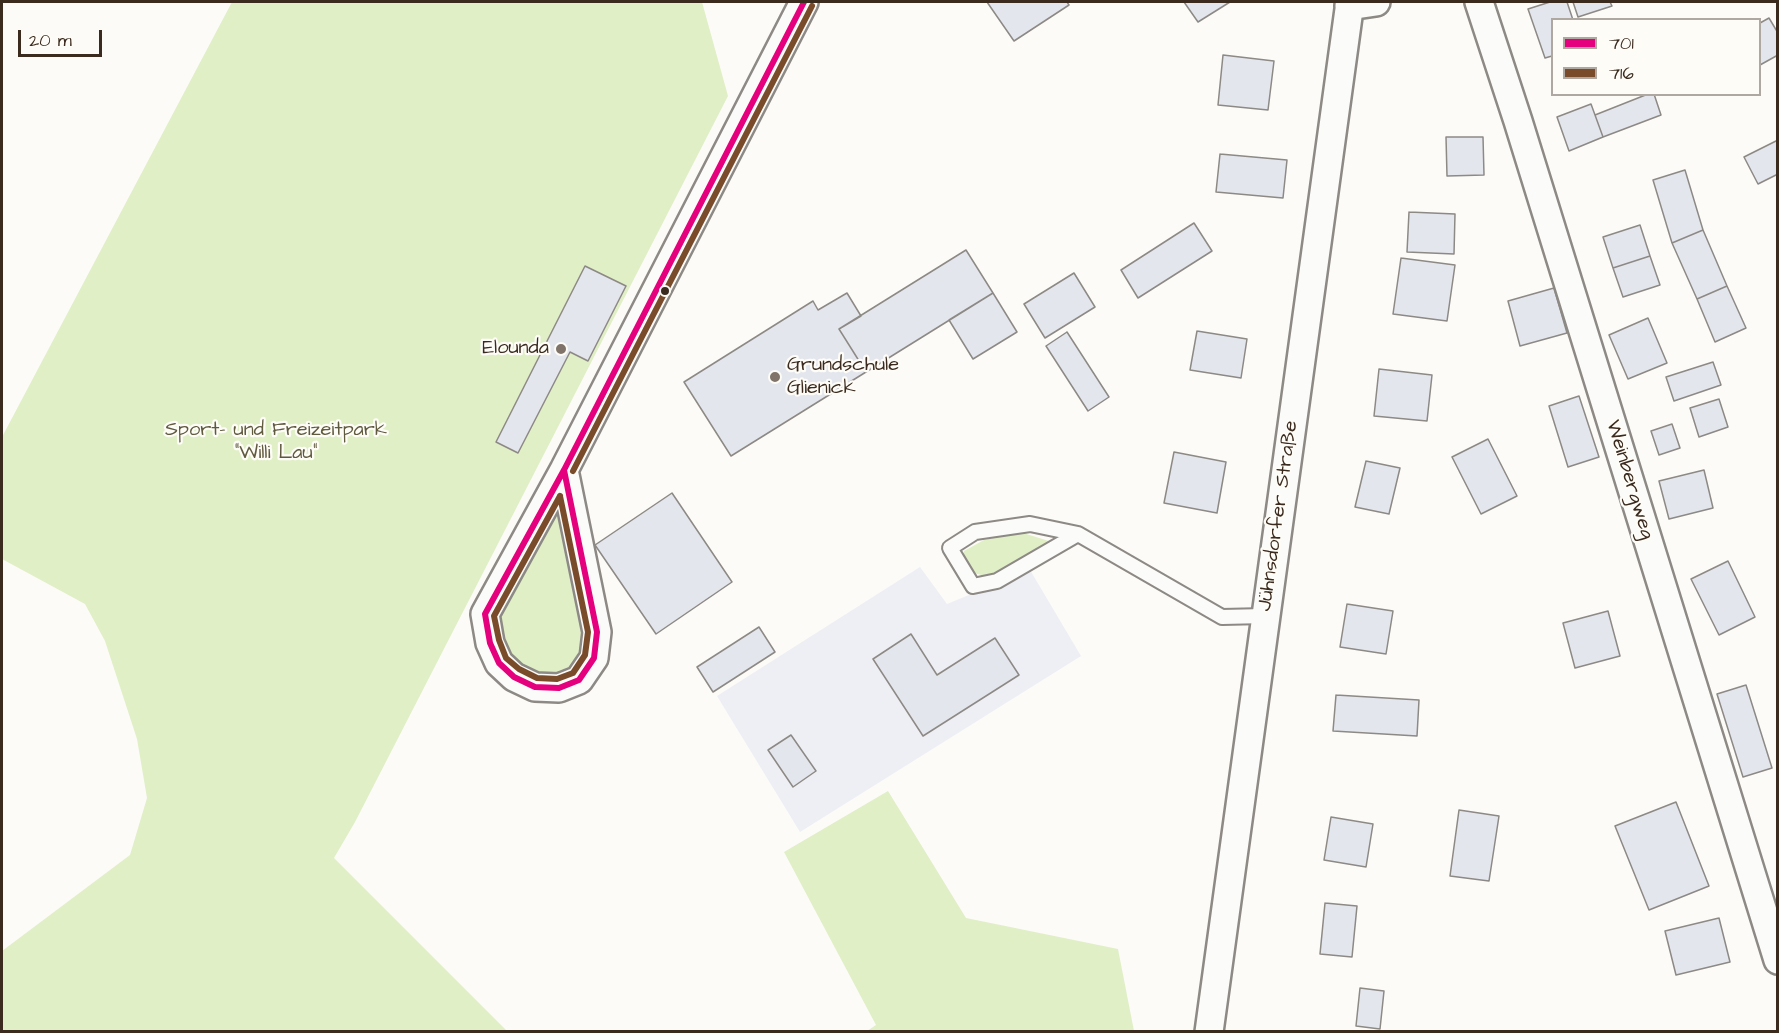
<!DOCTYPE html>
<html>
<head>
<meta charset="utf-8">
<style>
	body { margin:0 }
	#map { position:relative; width:1779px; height:1033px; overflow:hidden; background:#fcfbf8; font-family:"Architects Daughter",sans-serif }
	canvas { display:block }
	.frame { position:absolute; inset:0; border:3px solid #3b2a1e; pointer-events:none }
	.legend { position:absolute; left:1551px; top:18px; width:210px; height:78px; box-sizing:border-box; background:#fdfcf7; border:2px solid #afa8a0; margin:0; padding:8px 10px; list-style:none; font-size:18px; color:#3b2a1e }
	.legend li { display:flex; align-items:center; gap:12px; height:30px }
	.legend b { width:30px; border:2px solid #afa8a0 }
	.scale { position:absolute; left:18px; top:30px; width:84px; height:27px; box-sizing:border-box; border:3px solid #3b2a1e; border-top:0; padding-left:8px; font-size:18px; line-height:21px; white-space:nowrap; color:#3b2a1e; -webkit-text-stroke:4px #fdfcf7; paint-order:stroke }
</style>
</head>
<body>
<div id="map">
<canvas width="1779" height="1033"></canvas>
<div class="frame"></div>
<ul class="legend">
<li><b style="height:8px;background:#e5007d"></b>701</li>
<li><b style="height:8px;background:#7a4b2a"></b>716</li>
</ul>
<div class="scale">20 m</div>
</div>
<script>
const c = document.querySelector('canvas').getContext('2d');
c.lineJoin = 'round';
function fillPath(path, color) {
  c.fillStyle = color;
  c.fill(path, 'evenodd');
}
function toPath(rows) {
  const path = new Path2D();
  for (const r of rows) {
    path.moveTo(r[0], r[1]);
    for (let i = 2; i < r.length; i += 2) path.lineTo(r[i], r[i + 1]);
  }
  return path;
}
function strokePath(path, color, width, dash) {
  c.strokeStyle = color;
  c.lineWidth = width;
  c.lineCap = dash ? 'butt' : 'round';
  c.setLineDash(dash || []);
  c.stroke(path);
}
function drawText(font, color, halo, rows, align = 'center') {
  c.font = font + ' "Architects Daughter",sans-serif';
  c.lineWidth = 4.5;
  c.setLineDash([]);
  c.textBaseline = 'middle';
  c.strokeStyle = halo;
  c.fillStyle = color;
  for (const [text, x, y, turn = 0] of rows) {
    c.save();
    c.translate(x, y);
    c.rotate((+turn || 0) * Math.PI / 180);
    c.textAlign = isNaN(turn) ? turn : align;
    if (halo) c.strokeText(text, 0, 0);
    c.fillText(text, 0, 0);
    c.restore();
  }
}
fillPath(toPath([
	[920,567,947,604,1030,570,1081,656,800,832,717,696]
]), '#eeeff4');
fillPath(toPath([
	[232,2,702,2,728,96,355,822,334,858,507,1031,2,1032,2,951,130,855,147,798,137,739,105,641,85,604,2,559,2,437],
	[561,494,588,632,585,654,574,670,558,678,537,676,519,668,508,656,497,624,499,608],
	[1020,532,1052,542,994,575,985,576,974,573,964,558,964,551,984,540],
	[888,791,966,918,1118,949,1134,1031,867,1031,876,1025,784,852]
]), '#e0efc6');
const building = toPath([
	[987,2,1067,2,1069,5,1014,41,987,2],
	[1184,2,1230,2,1198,22,1184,2],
	[1550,2,1567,2,1573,20,1552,20,1552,56,1545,58,1528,9,1550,2],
	[1573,2,1610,2,1612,6,1578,17,1573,2],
	[1769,18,1778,33,1778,55,1760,65,1760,23,1769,18],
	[1223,55,1274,61,1268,110,1218,105,1223,55],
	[1648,94,1654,94,1661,115,1603,137,1595,115,1648,94],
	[1591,104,1603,137,1569,151,1557,117,1591,104],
	[1446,137,1483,137,1484,175,1447,176,1446,137],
	[1778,140,1778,174,1758,184,1744,157,1778,140],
	[1220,154,1287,160,1283,198,1216,192,1220,154],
	[1685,170,1703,230,1672,243,1653,180,1685,170],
	[1409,212,1455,214,1454,254,1407,252,1409,212],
	[1194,223,1212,251,1138,298,1121,270,1194,223],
	[1640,225,1650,256,1613,268,1603,237,1640,225],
	[1703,230,1727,286,1697,299,1672,243,1703,230],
	[966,250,993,293,866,372,839,329,966,250],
	[1650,256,1660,285,1623,297,1613,268,1650,256],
	[1401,258,1455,265,1447,321,1393,314,1401,258],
	[585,266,626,286,588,361,570,352,518,453,496,442,585,266],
	[1074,273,1095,307,1045,338,1024,304,1074,273],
	[1727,286,1746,328,1715,342,1697,299,1727,286],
	[1554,288,1567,333,1520,346,1508,301,1554,288],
	[847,293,861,316,839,329,866,372,731,456,684,382,813,301,818,310,847,293],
	[993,293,1017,332,973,359,949,320,993,293],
	[1648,318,1667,363,1628,379,1609,335,1648,318],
	[1197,331,1247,339,1241,378,1190,370,1197,331],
	[1067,332,1109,397,1088,411,1046,346,1067,332],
	[1713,362,1721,385,1674,401,1666,377,1713,362],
	[1379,369,1432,375,1427,421,1374,416,1379,369],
	[1579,396,1599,457,1568,467,1549,406,1579,396],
	[1719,399,1728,427,1699,437,1690,408,1719,399],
	[1672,424,1680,448,1659,455,1651,431,1672,424],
	[1488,439,1517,496,1481,514,1452,457,1488,439],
	[1174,452,1226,462,1217,513,1164,503,1174,452],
	[1366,461,1400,468,1389,514,1355,507,1366,461],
	[1704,470,1713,508,1669,519,1659,481,1704,470],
	[672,493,732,582,656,634,595,545,672,493],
	[1728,561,1755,617,1719,635,1691,579,1728,561],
	[1347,604,1393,611,1386,654,1340,647,1347,604],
	[1608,611,1620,656,1575,668,1563,623,1608,611],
	[759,627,775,652,713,692,697,667,759,627],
	[911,634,937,675,995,638,1019,675,923,736,873,659,911,634],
	[1746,685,1772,768,1743,777,1717,694,1746,685],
	[1336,695,1419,700,1417,736,1333,731,1336,695],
	[791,735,816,771,793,787,768,750,791,735],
	[1676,802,1709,886,1649,910,1615,826,1676,802],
	[1459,810,1499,816,1489,881,1450,876,1459,810],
	[1331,817,1373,824,1366,867,1324,860,1331,817],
	[1325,903,1357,906,1352,957,1320,954,1325,903],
	[1719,918,1730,962,1676,975,1665,931,1719,918],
	[1360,988,1384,991,1380,1029,1356,1026,1360,988]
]);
fillPath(building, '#e4e6ee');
strokePath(building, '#8d8985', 1.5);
const service = toPath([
	[1078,534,997,581,973,586,950,548,975,532,1030,524,1078,534,1222,617,1265,616]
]);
const minor = toPath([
	[1479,2,1518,121,1778,960],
	[1349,6,1376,2],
	[564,470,597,632,594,658,579,680,559,688,535,687,514,677,499,663,490,643,485,614,564,470,804,2],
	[1209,1032,1350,2]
]);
strokePath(service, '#8d8985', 18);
strokePath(minor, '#8d8985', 32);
strokePath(service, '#fbfbf9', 14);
strokePath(minor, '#fbfbf9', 27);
strokePath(toPath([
	[564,470,597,632,594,658,579,680,559,688,535,687,514,677,499,663,490,643,485,614,564,470],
	[564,470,804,2]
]), '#e5007d', 6);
strokePath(toPath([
	[573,471,812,6],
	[560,496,588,632,585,655,573,673,557,679,537,678,519,669,506,658,499,640,494,616,560,496]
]), '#7a4b2a', 6);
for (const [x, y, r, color] of [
	[665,291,5,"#3b2a1e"],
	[561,349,6,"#7f736a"],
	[775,377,6,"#7f736a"]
]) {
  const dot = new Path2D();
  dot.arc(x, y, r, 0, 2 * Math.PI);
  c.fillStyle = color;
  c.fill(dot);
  strokePath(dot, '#fdfcf7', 2);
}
drawText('20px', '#3b2a1e', '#fdfcf7', [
	["Elounda",549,349],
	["Grundschule",787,366,"left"],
	["Glienick",787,389,"left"]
], 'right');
drawText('20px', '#5f593e', '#fdfcf7', [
	["Sport- und Freizeitpark",276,431],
	["\"Willi Lau\"",276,454]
]);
drawText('20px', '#3b2a1e', '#fdfcf7', [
	["Weinbergweg",1629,480,73],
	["Jühnsdorfer Straße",1279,516,-82]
]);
</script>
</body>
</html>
